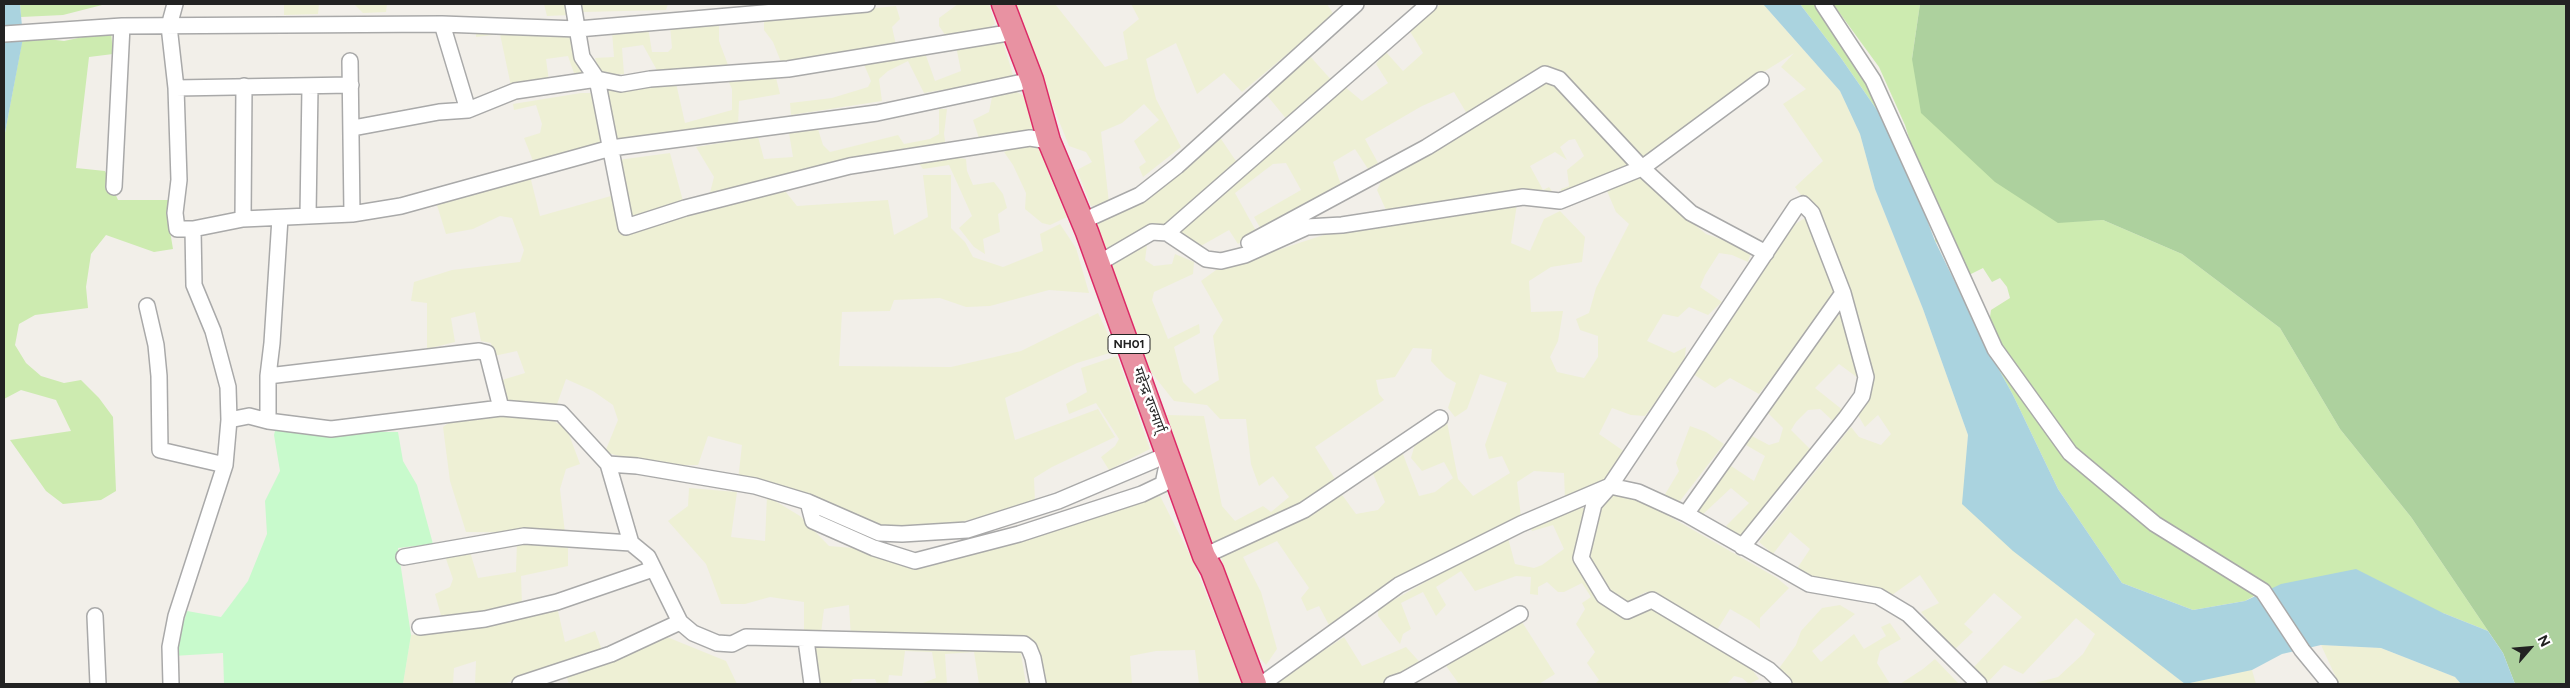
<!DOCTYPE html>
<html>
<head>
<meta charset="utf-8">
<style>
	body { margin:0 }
	#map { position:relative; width:2570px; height:688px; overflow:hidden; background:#f2efe9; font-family:Figtree,sans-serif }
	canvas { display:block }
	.frame { position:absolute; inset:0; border:5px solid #222; pointer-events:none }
	.north { position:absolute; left:2505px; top:623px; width:50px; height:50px; -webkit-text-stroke:4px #fff; paint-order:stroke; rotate:63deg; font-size:14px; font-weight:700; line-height:20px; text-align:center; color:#222 }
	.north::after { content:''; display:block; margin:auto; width:18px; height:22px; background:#222; clip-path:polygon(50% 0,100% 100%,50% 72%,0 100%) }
</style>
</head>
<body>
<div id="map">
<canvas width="2570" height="688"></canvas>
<div class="frame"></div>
<div class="north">N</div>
</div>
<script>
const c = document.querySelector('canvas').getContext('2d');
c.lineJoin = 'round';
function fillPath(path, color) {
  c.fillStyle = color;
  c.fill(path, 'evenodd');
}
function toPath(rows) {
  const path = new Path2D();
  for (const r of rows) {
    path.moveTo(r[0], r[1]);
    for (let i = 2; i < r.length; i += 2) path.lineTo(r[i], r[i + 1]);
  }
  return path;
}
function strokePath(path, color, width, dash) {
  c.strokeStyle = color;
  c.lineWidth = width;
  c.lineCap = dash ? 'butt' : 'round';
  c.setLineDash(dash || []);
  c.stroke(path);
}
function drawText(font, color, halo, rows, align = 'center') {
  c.font = font + ' Figtree,"Noto Sans Devanagari",sans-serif';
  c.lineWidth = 5;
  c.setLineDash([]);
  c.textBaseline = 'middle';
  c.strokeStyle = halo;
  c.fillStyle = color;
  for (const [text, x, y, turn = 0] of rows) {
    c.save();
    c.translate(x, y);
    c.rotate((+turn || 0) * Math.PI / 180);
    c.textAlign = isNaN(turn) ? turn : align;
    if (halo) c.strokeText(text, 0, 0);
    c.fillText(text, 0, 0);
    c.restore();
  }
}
fillPath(toPath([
	[284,4,319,4,318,14,284,15],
	[354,4,387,4,386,12,363,13],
	[544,4,567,4,569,15,547,16],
	[582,4,668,4,666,10,583,12],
	[958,4,989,4,995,24,983,32,948,39,939,26,939,18],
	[1012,4,1055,4,1105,67,1128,59,1123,32,1139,19,1131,4,1327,4,1334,15,1242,92,1224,73,1197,94,1176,43,1146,59,1156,99,1181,147,1143,177,1139,167,1146,162,1134,141,1159,120,1144,104,1122,123,1101,132,1109,203,1091,206,1077,170,1092,162,1086,152,1069,146],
	[1441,4,1763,4,1840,91,1860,134,1875,189,1923,309,1968,435,1963,504,2185,684,2031,684,2058,677,2083,654,2095,634,2076,618,2023,674,2004,665,1986,684,1972,669,2022,617,1994,593,1964,624,1973,632,1953,651,1921,612,1939,603,1920,575,1892,595,1811,580,1798,567,1810,549,1790,532,1773,554,1759,542,1851,427,1859,437,1881,445,1891,434,1878,415,1865,427,1858,415,1872,376,1819,219,1795,187,1823,161,1783,104,1806,89,1781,67,1794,53,1757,76,1642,161,1568,81,1548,67,1467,114,1454,92,1422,106,1365,139,1378,163,1368,169,1355,149,1333,162,1341,185,1262,231,1254,217,1301,190,1286,163,1273,164,1235,193,1256,231,1238,244,1229,230,1199,247,1182,237,1180,230,1345,87,1362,101,1388,83,1376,64,1385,51,1403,71,1423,53,1408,28],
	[896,6,900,19,892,27,896,45,781,62,773,42,764,30,764,19],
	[719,22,719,41,728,65,659,74,643,45,622,48,624,74,603,76,597,65,595,58,614,57,612,32,648,27,652,52,668,52,672,48,670,26],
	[476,31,574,35,586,73,575,76,568,56,546,59,549,81,511,86,500,34,476,37],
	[1002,39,1014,78,924,93,908,61,888,71,879,79,882,101,791,115,790,103,832,98,868,87,871,81,863,62,924,50,935,81,961,71,956,46],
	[1308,54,1334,83,1288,121,1265,93],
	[775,74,780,94,739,101,738,127,613,140,608,88,676,83,685,123,732,110,732,89,728,80],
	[1547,79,1562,88,1631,166,1560,197,1561,189,1569,186,1567,170,1584,156,1575,139,1569,140,1560,147,1567,160,1555,152,1530,166,1543,190,1549,187,1554,194,1386,210,1377,190,1384,176,1447,145,1493,112],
	[1013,90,1026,97,1037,132,981,144,973,120,989,112,992,97],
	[581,93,592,93,601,146,535,166,524,138,540,133,542,124,536,105,514,110,513,104],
	[939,109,947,109,944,134,946,147,709,197,714,177,696,147,758,137,764,159,793,157,789,133,817,126,823,145,830,152,898,135,904,144,930,139,939,134],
	[1219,136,1238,164,1168,227,1107,254,1094,225,1121,208],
	[1040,144,1048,172,1067,217,1050,225,1042,223,1025,209,1026,193,1013,165,1004,152,1018,145],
	[670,153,683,201,630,217,618,160],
	[944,156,966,159,967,171,973,185,994,182,1003,194,1007,208,998,214,1000,232,983,239,985,254,974,247,959,228,972,216,949,165,923,169,918,162],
	[923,175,951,175,951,228,965,242,973,257,1003,267,1043,251,1040,234,1060,224,1076,248,1089,293,1049,290,990,306,966,307,940,298,894,300,890,311,842,312,839,366,951,367,1021,351,1098,313,1116,351,1077,363,1005,398,1015,440,1098,409,1115,437,1052,467,1034,478,1035,502,950,525,909,530,880,526,793,489,738,480,742,445,708,436,698,465,654,466,605,452,618,420,613,405,593,391,566,379,556,407,508,406,502,380,525,373,517,351,494,356,491,343,481,341,475,312,451,318,455,342,427,349,427,303,411,301,414,282,452,270,520,262,524,250,512,218,500,216,473,229,446,234,436,202,530,176,540,216,611,196,620,234,785,191,797,206,888,200,894,235,928,217],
	[1644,176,1670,204,1706,234,1752,250,1748,262,1732,255,1719,253,1705,275,1700,287,1722,302,1708,315,1689,307,1678,317,1663,314,1647,341,1674,353,1686,347,1684,365,1645,416,1631,415,1612,408,1599,434,1625,452,1605,481,1565,499,1564,473,1534,471,1517,482,1521,517,1330,627,1319,606,1307,611,1301,598,1309,588,1277,541,1243,557,1261,592,1277,649,1266,665,1248,645,1220,554,1340,492,1356,514,1378,510,1385,502,1371,469,1401,449,1419,496,1435,492,1453,478,1444,462,1422,471,1411,458,1417,437,1447,422,1458,479,1473,496,1510,473,1502,456,1489,459,1485,445,1507,383,1480,374,1467,409,1455,417,1448,408,1456,383,1446,377,1431,361,1432,349,1413,348,1395,377,1376,380,1379,394,1384,400,1315,447,1335,479,1299,505,1216,547,1203,527,1167,415,1204,416,1222,506,1235,521,1263,506,1271,512,1289,497,1273,476,1259,486,1251,464,1246,419,1220,419,1207,405,1174,401,1151,372,1111,265,1147,245,1145,260,1154,266,1172,264,1175,254,1194,262,1193,274,1154,292,1152,300,1168,339,1199,324,1200,333,1174,347,1183,382,1195,394,1219,380,1213,336,1223,320,1201,281,1216,270,1342,229,1517,204,1511,243,1530,251,1544,219,1560,211,1585,237,1582,262,1551,267,1529,281,1531,312,1563,311,1558,341,1550,357,1557,372,1584,378,1598,357,1598,336,1580,330,1576,319,1589,313,1596,288,1629,224,1616,212,1607,191],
	[1805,218,1839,292,1759,394,1730,378,1715,388,1693,374,1732,318,1789,228],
	[1842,313,1860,361,1858,378,1839,364,1815,388,1844,411,1838,420,1833,421,1820,409,1808,410,1796,422,1791,430,1811,450,1741,541,1726,526,1749,503,1731,488,1701,516,1694,505,1728,464,1754,481,1765,456,1746,445,1748,434,1769,445,1779,442,1783,428,1766,411,1823,327],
	[1117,356,1150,449,1109,470,1101,457,1115,446,1119,439,1096,403,1069,414,1066,404,1087,392,1081,368],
	[526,414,547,417,567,429,580,464,566,469,560,489,565,533,466,532,450,481,443,427,451,421],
	[1690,426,1706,432,1724,444,1680,501,1664,496,1679,471,1676,463],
	[689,488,737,492,731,537,765,541,767,496,800,516,829,546,865,549,901,566,929,567,954,556,1160,496,1194,563,1242,684,1199,684,1195,650,1156,651,1130,656,1132,684,1040,684,1027,639,851,638,849,605,824,609,821,633,804,633,804,602,770,597,745,604,721,604,706,564,668,521,688,506],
	[1632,495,1777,578,1789,588,1760,618,1760,629,1751,621,1730,609,1714,635,1646,592,1621,605,1601,582,1590,562,1594,523,1607,496],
	[1571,508,1589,508,1578,560,1624,613,1651,605,1751,668,1759,679,1749,684,1742,678,1734,676,1727,684,1595,684,1599,680,1587,663,1595,652,1576,624,1585,609,1582,603,1591,597,1582,583,1564,592,1558,592,1547,582,1538,587,1538,595,1530,594,1531,577,1516,576,1475,591,1461,571,1436,587,1446,605,1436,616,1423,592,1401,603,1411,629,1403,634,1400,644,1378,616,1378,609,1483,549,1508,538,1515,564,1534,568,1542,565,1564,549,1553,525,1532,531,1531,528],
	[517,542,568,547,568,566,521,576,522,604,442,619,435,594,450,587,453,579,445,556,470,552,478,578,516,572],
	[1840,605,1855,614,1812,651,1821,662,1854,634,1864,649,1886,636,1881,627,1890,623,1901,639,1880,651,1877,663,1890,684,1792,684,1777,671,1796,645,1801,631,1822,608],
	[558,611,565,642,595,631,603,653,503,684,475,684,476,661,454,668,453,684,403,684,411,635,478,627,545,612],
	[1517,614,1555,674,1539,684,1459,684,1439,656],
	[662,635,726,661,737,684,569,684,566,675],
	[1344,637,1362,666,1406,647,1425,668,1420,681,1415,684,1273,684],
	[811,645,1020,648,1026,684,979,684,974,652,945,654,947,684,920,684,936,678,932,652,905,651,902,676,889,675,888,684,877,684,875,679,853,679,849,684,816,684],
	[2321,645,2381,648,2455,677,2461,684,2339,684],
	[1935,659,1959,684,1900,684,1923,669],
	[2252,670,2256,684,2186,684,2237,672]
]), '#eef0d5');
fillPath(toPath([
	[20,4,106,4,63,15,21,17],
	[1800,4,1817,4,1848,49,1895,136,1841,58],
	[1833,4,1920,4,1912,59,2058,222,2103,220,2182,254,2280,328,2340,429,2411,517,2503,653,2488,631,2443,613,2263,591,2245,601,2193,610,2122,583,2058,489,2013,395,1986,346,1991,310,2010,298,2007,287,2000,278,1992,282,1983,268,1969,275,1935,241,1936,224,1905,125,1879,67],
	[111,31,113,54,89,57,76,168,105,171,118,200,169,200,170,231,173,249,154,252,106,235,91,254,86,287,88,308,35,315,19,324,15,345,26,363,41,376,64,383,81,380,99,398,113,417,116,491,101,500,63,504,46,491,10,440,71,431,56,400,21,390,4,399,4,138,23,36,64,41]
]), '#cdebb0');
fillPath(toPath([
	[1920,4,2566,4,2566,684,2515,684,2503,653,2411,517,2340,429,2280,328,2182,254,2103,220,2058,223,1995,182,1921,113,1912,59]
]), '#add19e');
fillPath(toPath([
	[275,431,398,432,403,461,417,485,433,544,398,548,411,635,403,684,224,684,223,653,173,656,187,611,221,617,248,581,267,534,265,501,280,471,274,435]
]), '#c8facc');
fillPath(toPath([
	[4,4,20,4,23,38,4,138],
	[1763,4,1800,4,1841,58,1895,136,1935,241,1986,346,2013,395,2058,489,2122,583,2193,610,2245,601,2281,584,2356,569,2443,613,2488,631,2503,653,2515,684,2461,684,2455,677,2381,648,2321,645,2282,654,2252,670,2185,684,2013,551,1962,504,1968,435,1923,309,1875,189,1860,134,1840,91]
]), '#aad3df');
const minor = toPath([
	[175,4,169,26,176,88,179,180,175,213,177,229,193,229,243,219,352,214,401,206,611,148,877,113,1032,80],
	[573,4,582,57,597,79,626,227,685,208,850,166,1030,138,1049,141],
	[1823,4,1873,80,1995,349,2070,453,2155,524,2263,591,2302,650,2330,684],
	[442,24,468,110],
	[122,26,442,24,578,29,867,4],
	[4,34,122,26,114,187],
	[350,61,352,214],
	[176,88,351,85],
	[353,128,439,112,468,110,515,91,597,79,621,84,650,79,788,69,1014,32],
	[308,215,310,87],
	[243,219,244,86],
	[1083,221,1140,195,1177,166,1356,4],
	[1167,233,1429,4],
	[1249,243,1427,147,1545,74,1559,79,1642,168,1691,213,1766,253],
	[1099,263,1152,232,1167,233,1206,259,1221,261,1245,255,1307,227,1342,225,1523,197,1560,201,1642,168,1761,80],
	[147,306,156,345,159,376,160,450,225,465],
	[268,376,479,351,487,353,501,408],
	[229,420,249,416,268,421,331,429,501,408,561,413,608,464,637,466,755,486,808,502,879,533,902,534,967,530,1058,501,1169,454],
	[268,421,268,376,272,343,280,218],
	[608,464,631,543,648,557,680,622,693,633,717,643,732,644,746,637,1024,644,1029,648,1033,658,1038,684],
	[808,502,813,521,874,548,915,561,1019,534,1142,494,1163,484,1168,460],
	[1686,514,1843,293],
	[1742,547,1846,418,1862,396,1866,377,1843,293,1812,213,1803,204,1796,207,1610,486,1594,504,1581,558,1604,596,1627,611,1652,600,1769,670,1784,684],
	[1204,556,1304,510,1440,418],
	[404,557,524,536,631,543],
	[95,616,98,684],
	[420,627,485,619,557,602,653,569],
	[806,640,812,684],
	[171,684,170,647,176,616,225,465,229,420,228,387,213,331,194,285,193,229],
	[520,684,611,654,680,622],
	[1262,684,1399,585,1521,524,1610,486,1638,492,1686,514,1809,584,1878,596,1908,614,1979,684],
	[1392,684,1404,680,1520,614]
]);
const highway = toPath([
	[1003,4,1032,80,1049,141,1087,232,1204,556,1212,570,1255,684]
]);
strokePath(minor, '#a9a9a9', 18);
strokePath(highway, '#dc2a67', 25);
strokePath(minor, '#fff', 15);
strokePath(highway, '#e892a2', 22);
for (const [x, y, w] of [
	[1129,344,42]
]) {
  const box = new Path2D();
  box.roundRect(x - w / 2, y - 9.5, w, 19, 4);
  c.fillStyle = '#fff';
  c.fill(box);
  strokePath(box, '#222', 1);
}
drawText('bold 12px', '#222', null, [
	["NH01",1129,344]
]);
drawText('14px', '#222', '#fff', [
	["महेन्द्र राज्मार्ग्",1149,400,70]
]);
</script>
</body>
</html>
